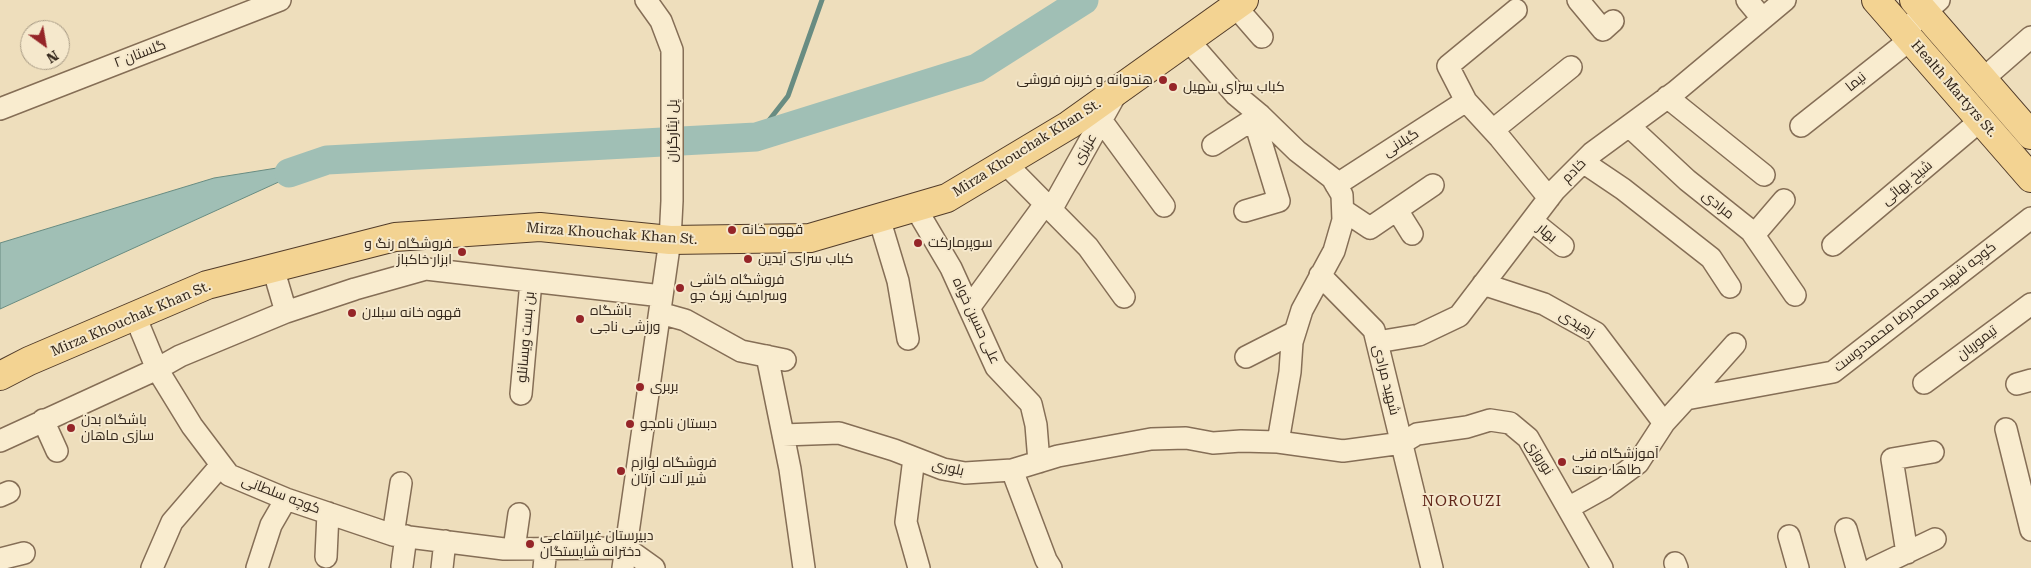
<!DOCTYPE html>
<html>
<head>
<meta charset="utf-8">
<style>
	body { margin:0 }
	#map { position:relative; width:2031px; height:568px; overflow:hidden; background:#eedebc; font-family:"Roboto Serif",serif }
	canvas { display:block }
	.north { position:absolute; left:20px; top:20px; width:50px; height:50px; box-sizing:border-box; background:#f5e8cc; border:1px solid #a89b85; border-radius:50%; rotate:148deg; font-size:14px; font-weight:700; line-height:20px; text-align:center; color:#34271b }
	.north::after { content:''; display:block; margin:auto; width:18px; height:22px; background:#952528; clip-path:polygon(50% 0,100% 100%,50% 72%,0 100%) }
</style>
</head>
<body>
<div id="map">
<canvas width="2031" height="568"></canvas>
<div class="north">N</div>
</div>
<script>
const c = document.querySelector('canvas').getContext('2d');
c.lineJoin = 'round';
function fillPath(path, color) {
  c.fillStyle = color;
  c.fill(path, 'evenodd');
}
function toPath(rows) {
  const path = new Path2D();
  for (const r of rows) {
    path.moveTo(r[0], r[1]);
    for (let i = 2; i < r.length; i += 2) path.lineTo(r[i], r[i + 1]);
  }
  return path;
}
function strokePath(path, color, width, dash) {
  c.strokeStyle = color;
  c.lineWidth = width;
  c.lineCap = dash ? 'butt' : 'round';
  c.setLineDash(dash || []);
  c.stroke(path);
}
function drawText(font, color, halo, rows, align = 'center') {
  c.font = font + ' "Roboto Serif",Cairo,serif';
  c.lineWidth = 4;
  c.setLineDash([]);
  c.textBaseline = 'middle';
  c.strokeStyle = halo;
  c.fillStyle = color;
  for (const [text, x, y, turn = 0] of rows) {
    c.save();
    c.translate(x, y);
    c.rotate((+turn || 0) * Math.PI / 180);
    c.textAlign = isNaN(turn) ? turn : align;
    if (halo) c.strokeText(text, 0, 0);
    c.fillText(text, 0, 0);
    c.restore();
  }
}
const water = toPath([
	[327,160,0,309,0,243,214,178,327,160]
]);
fillPath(water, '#a0bfb5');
strokePath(water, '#688c82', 1);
strokePath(toPath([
	[756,137,788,96,822,0]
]), '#688c82', 5);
strokePath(toPath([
	[289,173,327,160,756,137,977,68,1084,0]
]), '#a0bfb5', 29);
const minor = toPath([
	[1578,0,1603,30,1613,21],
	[1747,0,1762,18],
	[1235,6,1262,37],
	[1516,10,1448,66,1466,101,1500,138,1549,198],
	[1913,23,1939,0],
	[1188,40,1236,95,1260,115,1297,151,1332,178,1342,195,1343,220,1334,251,1302,310,1292,342,1290,372,1278,442,1343,451,1402,443,1417,434,1467,427,1490,420,1510,423,1528,438,1602,568],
	[1983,79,2031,37],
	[1667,97,1764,175],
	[0,109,280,0],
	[1101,120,1164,206],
	[1629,126,1687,180,1751,231,1795,295],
	[1801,126,1911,39],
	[1493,130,1571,67],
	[1213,145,1260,115],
	[1583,162,1623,189,1711,258,1730,287],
	[1005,163,1088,247,1124,297],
	[1336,185,1466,101],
	[915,207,951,268,996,367,1031,404,1036,425,1039,462],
	[1051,210,1117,92],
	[1343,210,1370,228,1433,185],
	[1397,210,1412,234],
	[1245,211,1279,201,1254,119],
	[879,218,898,281,908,339],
	[1532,221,1563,246],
	[1754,235,1784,200],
	[1833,245,1981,120],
	[273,268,286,312],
	[1320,275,1374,330,1432,568],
	[1483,284,1544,304,1596,333,1664,423],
	[969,308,1045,204],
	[660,313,685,320,741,351,785,360],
	[135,316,157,369,192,426,229,475,286,499,393,535,504,549,626,548,654,568],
	[1377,342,1419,335,1459,316,1555,190,1592,153,1675,92,1785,0],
	[767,356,790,469,804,568],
	[1246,357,1295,332],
	[1924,383,2031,304],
	[2017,384,2031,380],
	[521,394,531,281],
	[1686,399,1735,344],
	[43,420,57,451],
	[2006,429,2031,530],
	[783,435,839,433,894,450,943,469,965,473,1012,470,1058,456,1151,439,1186,438,1213,443,1241,441,1278,442],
	[0,441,157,369,180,356,286,312,355,289,426,269,662,296],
	[914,458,906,522,919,568],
	[1012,470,1046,560,1051,568],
	[0,496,9,492],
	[1568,508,1604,488,1638,463,1664,423,1686,399,1833,372,2031,218],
	[1846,529,1857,568],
	[393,535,401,483],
	[1789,536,1798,568],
	[514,549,519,514],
	[1907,553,1892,459,1933,452],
	[326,557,328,513],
	[0,559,24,553],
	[1675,563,1677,568],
	[402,566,406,536],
	[152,568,172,522,221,465],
	[257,568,271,525,286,499],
	[442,568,445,541],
	[544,568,546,548],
	[623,568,670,240,672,201,672,50,661,21,646,0],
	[1874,568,1935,539]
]);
const major = toPath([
	[1876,0,2031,178],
	[1914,0,2031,135],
	[0,376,29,361,207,285,395,237,540,227,670,240,810,238,947,198,1069,125,1244,0]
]);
strokePath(minor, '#856e56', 24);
strokePath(major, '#523c2a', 30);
strokePath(minor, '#f9eccf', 21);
strokePath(major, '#f3d392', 28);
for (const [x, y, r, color] of [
	[1163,80,5,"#952528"],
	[1173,87,5,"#952528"],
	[732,230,5,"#952528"],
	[918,243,5,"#952528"],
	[462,252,5,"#952528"],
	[748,259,5,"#952528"],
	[680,288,5,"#952528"],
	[352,313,5,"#952528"],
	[580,319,5,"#952528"],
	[640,387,5,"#952528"],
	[630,424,5,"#952528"],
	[71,428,5,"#952528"],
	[1562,462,5,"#952528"],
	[621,471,5,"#952528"],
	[530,544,5,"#952528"]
]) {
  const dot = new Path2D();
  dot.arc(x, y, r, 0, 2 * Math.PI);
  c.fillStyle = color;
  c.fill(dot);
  strokePath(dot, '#f5e8cc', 2);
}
drawText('14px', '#34271b', '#f5e8cc', [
	["گلستان ۲",140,54,-21],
	["نیما",1856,82,-39],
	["Health Martyrs St.",1954,89,49],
	["پل ایثارگران",673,131,-90],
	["گیلانی",1401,143,-33],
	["Mirza Khouchak Khan St.",1027,148,-32],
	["عزیزی",1085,149,-60],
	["خادم",1574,171,-45],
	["شیخ بهائی",1907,183,-40],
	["مرادی",1718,205,39],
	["بهار",1547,233,39],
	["Mirza Khouchak Khan St.",612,234,4],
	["کوچه شهید محمدرضا محمددوست",1915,307,-38],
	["Mirza Khouchak Khan St.",131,319,-23],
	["علی حسین خواه",976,321,65],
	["زهیدی",1577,324,32],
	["بن بست ویسانلو",526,337,-85],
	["تیموریان",1977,343,-37],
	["شهید مرادی",1386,380,76],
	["نوروزی",1539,457,58],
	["بلوری",948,468,13],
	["کوچه سلطانی",281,495,21]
]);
drawText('14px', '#34271b', '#f5e8cc', [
	["هندوانه و خربزه فروشی",1153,80,"right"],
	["کباب سرای سهیل",1183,87],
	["قهوه خانه",742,230],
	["سوپرمارکت",928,243],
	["فروشگاه رنگ و",452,244,"right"],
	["ابزار خاکباز",452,260,"right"],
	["کباب سرای آیدین",758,259],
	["فروشگاه کاشی",690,280],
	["وسرامیک زیرک جو",690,296],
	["باشگاه",590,311],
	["ورزشی ناجی",590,327],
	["قهوه خانه سبلان",362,313],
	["بربری",650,387],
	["باشگاه بدن",81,420],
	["سازی ماهان",81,436],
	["دبستان نامجو",640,424],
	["آموزشگاه فنی",1572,454],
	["طاها صنعت",1572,470],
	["فروشگاه لوازم",631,463],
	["شیر آلات آرتان",631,479],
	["دبیرستان غیرانتفاعی",540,536],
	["دخترانه شایستگان",540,552]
], 'left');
c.letterSpacing = '1px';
drawText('15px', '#61271a', '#f5e8cc', [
	["NOROUZI",1462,502]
]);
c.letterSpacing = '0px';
</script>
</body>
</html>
